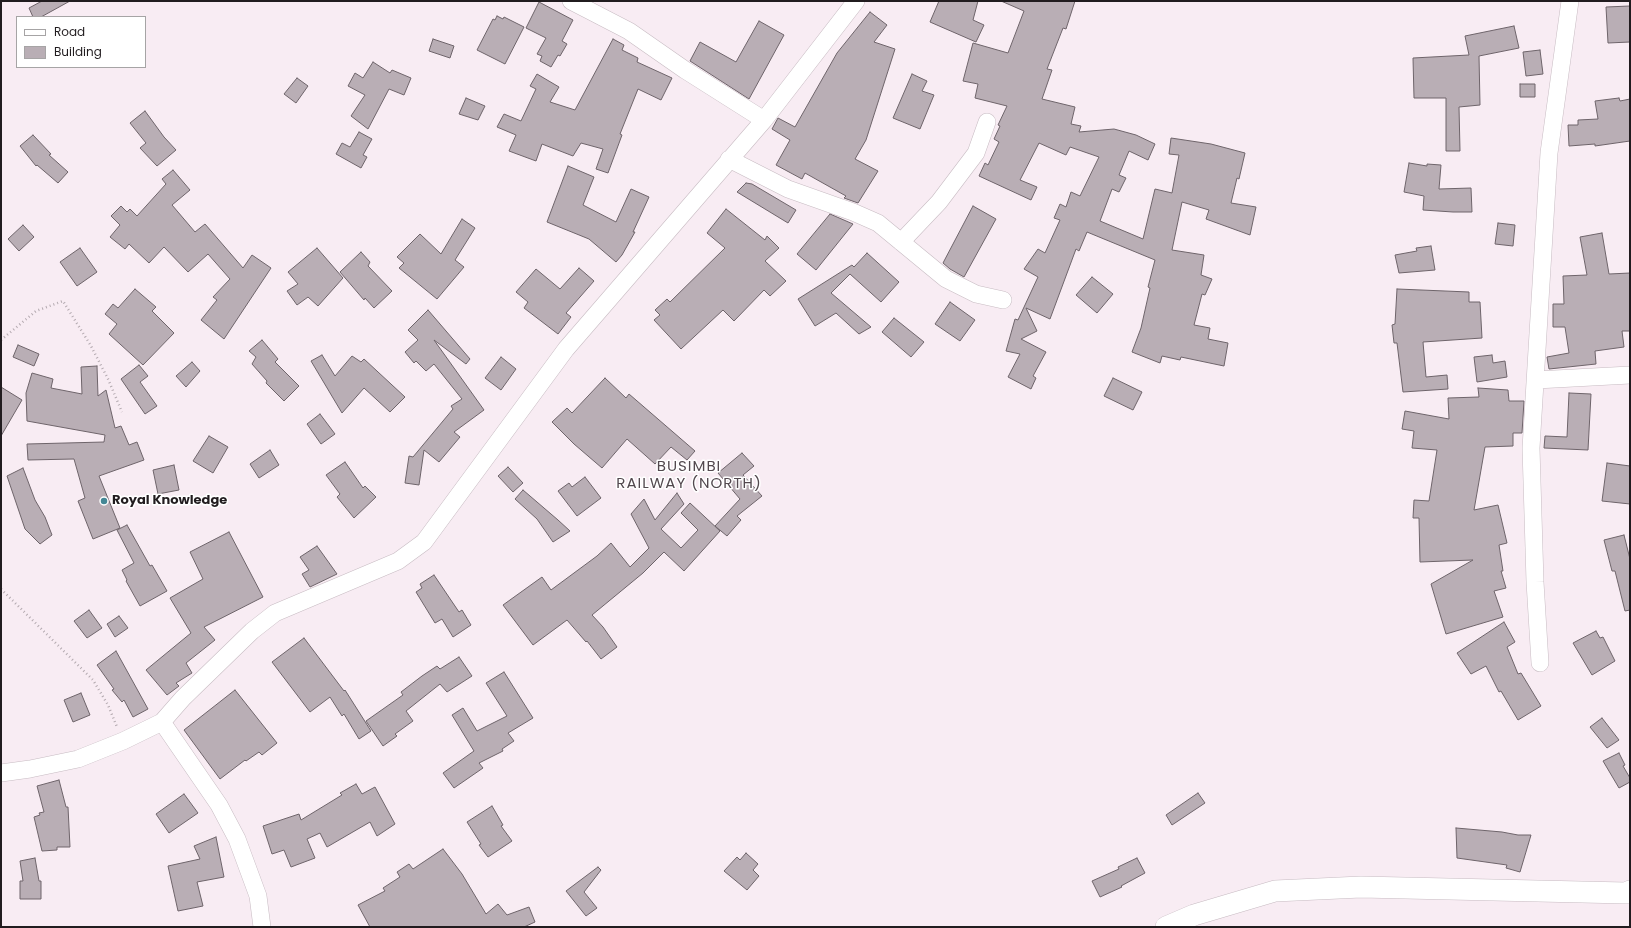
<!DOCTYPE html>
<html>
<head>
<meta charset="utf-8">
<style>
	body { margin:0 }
	#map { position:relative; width:1631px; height:928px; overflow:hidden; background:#f8ecf3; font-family:Poppins,sans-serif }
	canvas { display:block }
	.frame { position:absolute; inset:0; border:2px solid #211c1f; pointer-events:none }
	.legend { position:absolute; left:16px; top:16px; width:130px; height:52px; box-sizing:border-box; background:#fff; border:1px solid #a6a4a5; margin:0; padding:5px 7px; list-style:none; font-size:12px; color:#211c1f }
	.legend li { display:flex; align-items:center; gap:8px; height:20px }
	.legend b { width:20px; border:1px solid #a6a4a5 }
</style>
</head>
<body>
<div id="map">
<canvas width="1631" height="928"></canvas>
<div class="frame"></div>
<ul class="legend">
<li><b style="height:5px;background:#fff"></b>Road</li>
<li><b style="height:11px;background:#b9aeb5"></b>Building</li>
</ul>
</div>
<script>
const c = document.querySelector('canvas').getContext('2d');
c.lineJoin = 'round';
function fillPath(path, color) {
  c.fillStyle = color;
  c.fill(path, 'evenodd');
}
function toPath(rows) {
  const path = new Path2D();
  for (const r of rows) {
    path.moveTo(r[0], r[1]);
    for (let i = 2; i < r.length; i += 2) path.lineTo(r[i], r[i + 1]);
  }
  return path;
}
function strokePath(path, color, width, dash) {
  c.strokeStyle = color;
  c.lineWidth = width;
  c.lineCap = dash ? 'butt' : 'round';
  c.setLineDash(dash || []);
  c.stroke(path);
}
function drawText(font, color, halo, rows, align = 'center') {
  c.font = font + ' Poppins,sans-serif';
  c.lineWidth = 3;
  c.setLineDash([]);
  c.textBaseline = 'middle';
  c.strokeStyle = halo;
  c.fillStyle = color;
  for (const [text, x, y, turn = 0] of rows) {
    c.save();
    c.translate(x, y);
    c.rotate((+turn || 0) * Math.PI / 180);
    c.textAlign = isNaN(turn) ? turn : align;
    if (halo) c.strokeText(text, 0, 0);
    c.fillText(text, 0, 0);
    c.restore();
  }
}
const building = toPath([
	[42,1,70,1,41,17,33,17,29,8,42,1],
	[939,1,978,1,973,20,984,25,976,42,930,22,939,1],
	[1001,1,1075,1,1066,29,1063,28,1047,69,1052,70,1042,99,1075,107,1071,124,1081,126,1079,132,1114,129,1136,135,1155,144,1148,160,1129,151,1119,175,1126,178,1119,192,1112,189,1100,221,1143,239,1155,189,1172,193,1179,155,1169,154,1171,138,1211,144,1245,153,1239,179,1237,178,1231,203,1256,207,1250,235,1206,219,1209,210,1182,202,1172,250,1204,255,1201,275,1212,279,1205,295,1202,294,1194,325,1210,328,1208,339,1228,343,1224,366,1181,357,1180,360,1162,356,1160,363,1132,352,1141,328,1150,288,1148,287,1155,260,1087,232,1079,251,1076,249,1050,319,1026,308,1037,331,1021,339,1046,352,1033,376,1036,378,1031,389,1008,377,1020,354,1006,351,1015,319,1018,320,1038,277,1024,269,1038,249,1045,253,1060,220,1054,218,1060,204,1066,207,1071,192,1080,196,1099,157,1070,147,1066,155,1039,143,1020,180,1037,187,1031,200,979,176,985,163,988,165,999,142,994,139,1000,126,998,125,1007,106,975,98,978,84,963,81,973,43,1008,53,1024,11,1001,1],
	[539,2,573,20,562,41,567,44,560,56,558,55,551,67,540,61,542,56,537,54,546,38,526,28,539,2],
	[1630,6,1630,42,1608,43,1606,7,1630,6],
	[870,12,887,25,874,42,895,49,866,140,855,159,878,171,858,203,844,198,846,196,805,173,802,179,776,165,790,140,772,129,778,118,795,127,837,53,870,12],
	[497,16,503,19,504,17,524,27,505,64,477,50,493,19,495,20,497,16],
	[759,21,784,35,749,99,690,61,700,42,736,62,759,21],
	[1514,26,1519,48,1479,56,1480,105,1459,107,1460,151,1446,151,1446,98,1414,98,1413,58,1469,55,1465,36,1514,26],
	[433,39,454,46,450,58,429,51,433,39],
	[613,39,624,45,622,50,638,58,637,62,672,78,661,100,638,89,620,134,622,135,608,173,596,169,603,149,581,143,573,156,542,144,536,161,509,151,516,135,497,127,504,114,521,121,536,89,530,86,537,74,559,87,550,102,575,110,613,39],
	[1540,50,1543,74,1526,76,1523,52,1540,50],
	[373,62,390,73,392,70,411,78,404,95,389,89,368,129,351,116,365,95,348,86,355,73,363,78,373,62],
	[912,74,927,81,922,91,934,95,920,129,893,118,912,74],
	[297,78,308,86,296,103,284,94,297,78],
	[1520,84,1535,84,1535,97,1520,97,1520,84],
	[466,98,485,106,478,120,459,114,466,98],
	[1619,98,1620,101,1630,99,1630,141,1595,146,1595,144,1569,146,1568,125,1578,125,1578,120,1598,119,1595,101,1619,98],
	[145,111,164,137,176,150,157,166,140,148,146,143,130,123,145,111],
	[359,132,372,139,363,155,367,157,361,168,336,154,342,143,350,147,359,132],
	[33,135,51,154,49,155,68,172,58,183,37,165,36,166,20,146,33,135],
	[1409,163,1427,166,1427,164,1441,165,1439,189,1471,188,1472,212,1453,212,1423,210,1424,196,1404,192,1409,163],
	[568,166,594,177,583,205,616,222,631,189,649,197,633,232,635,232,622,255,616,262,589,239,547,222,568,166],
	[173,170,190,190,172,205,195,232,205,224,243,268,252,255,271,268,224,339,201,320,217,300,213,297,230,279,208,254,188,272,164,247,149,263,129,244,125,249,110,237,120,225,111,216,121,206,127,212,130,209,137,216,166,184,162,179,173,170],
	[746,183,752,184,796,210,788,223,737,192,746,183],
	[973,206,996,219,964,277,950,269,943,263,973,206],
	[726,209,765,240,767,236,779,248,765,261,786,281,770,296,764,290,734,321,723,310,681,349,654,320,660,315,655,310,667,299,670,302,725,248,707,233,726,209],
	[830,214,853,224,816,270,797,254,830,214],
	[462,219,475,228,455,260,464,267,437,299,399,268,404,263,397,257,420,234,441,254,462,219],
	[1498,223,1515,225,1513,246,1495,244,1498,223],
	[23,225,34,237,19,251,8,239,23,225],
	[1602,233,1609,274,1630,273,1630,331,1622,331,1624,347,1595,351,1596,364,1549,369,1547,357,1569,353,1565,327,1553,327,1553,304,1564,304,1563,276,1587,275,1580,237,1602,233],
	[1431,246,1435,270,1399,273,1395,255,1417,251,1416,248,1431,246],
	[80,248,97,272,77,286,60,262,80,248],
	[317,248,343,278,318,306,308,297,297,305,287,291,298,284,288,272,317,248],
	[361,252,370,262,368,266,392,291,374,308,365,298,364,300,340,272,361,252],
	[867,253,899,282,881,302,850,274,831,293,871,327,859,334,836,313,815,326,798,299,852,265,854,267,867,253],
	[579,268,594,281,566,313,571,317,558,334,524,308,528,302,516,292,536,269,560,289,579,268],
	[1092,277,1113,294,1097,313,1076,295,1092,277],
	[135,289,156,307,152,311,174,333,143,365,109,334,117,324,105,314,113,304,118,308,135,289],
	[1397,289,1469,292,1469,302,1480,302,1482,338,1423,342,1426,377,1447,375,1448,389,1403,392,1397,343,1394,343,1392,325,1395,324,1397,289],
	[950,302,975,320,960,341,935,324,950,302],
	[428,310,470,359,466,364,434,340,484,410,454,432,460,437,439,462,424,450,419,485,405,483,409,456,413,457,453,409,451,406,462,399,434,364,426,371,416,361,414,363,405,352,418,340,408,330,428,310],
	[894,318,924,342,911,357,882,332,894,318],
	[262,340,278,359,275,362,299,386,284,401,266,383,267,381,252,364,256,357,249,351,262,340],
	[18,345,39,354,34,366,13,357,18,345],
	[322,355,335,376,352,356,361,362,364,359,405,397,390,412,364,388,342,413,311,361,322,355],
	[1492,355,1493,363,1505,361,1507,377,1477,382,1474,357,1492,355],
	[501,357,516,369,501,390,485,378,501,357],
	[192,362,200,371,186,387,176,376,192,362],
	[139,365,148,376,140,382,157,406,145,414,121,379,139,365],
	[97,366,98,396,106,390,115,428,121,426,129,445,137,442,144,460,99,476,120,528,93,539,78,501,85,498,74,459,28,460,27,444,104,442,105,435,27,421,26,393,32,373,53,379,51,388,82,394,81,367,97,366],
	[605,378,626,398,629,394,695,451,687,460,671,447,655,464,627,439,602,468,574,444,552,422,567,408,572,413,605,378],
	[1113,378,1142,392,1133,410,1104,396,1113,378],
	[1,387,22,400,1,436,1,387],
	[1478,388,1508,390,1509,401,1524,401,1522,433,1513,433,1513,446,1485,447,1474,510,1498,505,1507,543,1499,545,1503,571,1501,571,1506,588,1494,591,1503,617,1446,634,1431,584,1473,560,1420,562,1419,518,1413,518,1414,500,1429,501,1437,450,1412,448,1414,431,1402,429,1405,411,1449,419,1448,398,1479,397,1478,388],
	[1569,393,1591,394,1588,450,1544,448,1545,436,1567,437,1569,393],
	[320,414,335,434,321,444,307,424,320,414],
	[209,436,228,447,213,473,193,461,209,436],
	[270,450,279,465,259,478,250,464,270,450],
	[742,453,754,466,743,475,762,496,737,516,741,520,727,536,715,526,740,499,718,473,742,453],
	[345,462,363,488,365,486,376,497,354,518,337,497,340,494,326,475,345,462],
	[1607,463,1630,466,1630,504,1602,501,1607,463],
	[174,465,179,490,158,494,153,470,174,465],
	[508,467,523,483,513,492,498,476,508,467],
	[23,468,35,500,45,517,52,535,40,544,25,529,7,476,23,468],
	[585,477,601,498,577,516,558,491,569,483,572,487,585,477],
	[523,490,558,520,570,531,553,542,537,519,515,499,523,490],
	[677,493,684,504,661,529,681,548,698,530,681,513,690,503,720,531,684,571,664,552,643,573,592,615,603,627,617,647,601,659,587,641,586,642,567,620,533,645,503,605,542,577,551,590,597,556,611,543,630,567,649,548,631,514,644,499,655,520,677,493],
	[127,525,150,566,152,565,167,591,140,606,126,581,127,580,122,570,134,563,117,530,127,525],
	[229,532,263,597,204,627,215,640,186,663,192,673,176,683,179,686,167,695,146,670,191,633,170,598,203,579,190,552,229,532],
	[1624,535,1630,559,1630,610,1625,611,1615,571,1612,571,1604,540,1624,535],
	[317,546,337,574,310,587,302,574,309,570,300,557,317,546],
	[434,575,459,612,462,610,471,625,453,637,442,619,435,623,416,592,422,588,420,584,434,575],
	[89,610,102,628,87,638,74,621,89,610],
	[119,616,128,628,115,637,107,624,119,616],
	[1504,622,1515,642,1507,647,1518,674,1521,673,1541,706,1518,720,1501,691,1499,692,1486,666,1471,674,1457,653,1504,622],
	[1596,631,1600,638,1603,637,1615,661,1592,675,1573,643,1596,631],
	[304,638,344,691,345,690,371,731,359,739,344,714,342,716,330,697,310,712,272,662,304,638],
	[116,651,148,709,133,717,124,700,122,702,112,690,114,689,97,665,116,651],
	[459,657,472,676,447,692,440,684,406,711,413,721,395,734,397,736,383,746,366,721,403,695,401,692,422,676,437,666,440,669,459,657],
	[504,672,533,718,508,733,514,741,502,749,503,751,479,763,483,768,454,788,443,773,474,751,452,715,463,708,477,731,507,716,486,683,504,672],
	[235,690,277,743,262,755,259,752,246,761,245,760,220,779,184,730,235,690],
	[81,693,90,715,73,722,64,700,81,693],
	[1602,718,1619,740,1607,748,1590,727,1602,718],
	[1619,753,1625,765,1623,766,1630,778,1630,782,1619,788,1603,761,1619,753],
	[59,780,66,807,68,807,70,847,57,847,57,850,42,851,34,817,40,815,39,813,44,812,37,786,59,780],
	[356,784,362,794,375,787,395,824,377,836,370,822,327,847,320,833,307,839,315,858,291,867,284,850,272,854,263,826,299,814,301,820,342,795,340,793,356,784],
	[1198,793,1205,803,1172,825,1166,815,1198,793],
	[184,794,198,813,169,833,156,814,184,794],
	[492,806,503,825,501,826,512,841,488,857,479,845,481,844,467,822,492,806],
	[1456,828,1502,832,1518,835,1531,835,1520,872,1506,868,1507,865,1457,858,1456,828],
	[216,837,224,877,197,882,203,906,178,911,168,866,200,859,194,846,216,837],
	[443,849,462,874,486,914,498,904,507,915,529,907,535,922,524,927,370,927,358,905,385,891,383,888,400,877,397,872,409,864,413,869,443,849],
	[746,853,758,864,753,870,759,876,747,890,724,871,737,857,740,860,746,853],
	[35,858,39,881,41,881,41,899,20,899,20,881,23,881,20,861,35,858],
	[1137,858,1145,873,1121,886,1122,887,1100,897,1092,881,1119,869,1118,867,1137,858],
	[598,867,601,870,584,892,597,908,586,916,566,891,598,867]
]);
fillPath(building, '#b9aeb5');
strokePath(building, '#6e646a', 1);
const minor = toPath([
	[571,1,629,31,685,70,764,120],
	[729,159,788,189,853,212,878,223,946,279,976,294,1003,300],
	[901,242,939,202,976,153,987,122],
	[1536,380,1630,375],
	[1540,663,1535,582,1531,448,1549,153,1570,1],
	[162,722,219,805,237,839,258,896,262,927],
	[1,773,30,769,78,759,123,741,162,722,183,698,252,631,275,613,398,561,424,542,566,349,764,120,856,1]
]);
const major = toPath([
	[1166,927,1194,915,1275,891,1361,887,1626,893,1630,891]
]);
strokePath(minor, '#c7bbc2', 18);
strokePath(major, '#c7bbc2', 22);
strokePath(toPath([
	[1,340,36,311,63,301,91,346,108,379,122,412],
	[1,589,93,680,108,705,117,727]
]), '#b4aab0', 2.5, [1, 3]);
strokePath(minor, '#fff', 17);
strokePath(major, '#fff', 21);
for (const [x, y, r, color] of [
	[104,501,4,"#438795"]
]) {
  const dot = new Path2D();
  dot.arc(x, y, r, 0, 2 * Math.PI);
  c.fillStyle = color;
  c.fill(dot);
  strokePath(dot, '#fff', 1.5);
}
drawText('bold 13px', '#211c1f', '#fff', [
	["Royal Knowledge",112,501]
], 'left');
c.letterSpacing = '1px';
drawText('15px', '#53494f', '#fff', [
	["BUSIMBI",689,467],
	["RAILWAY (NORTH)",689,484]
]);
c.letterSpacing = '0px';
</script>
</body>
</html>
